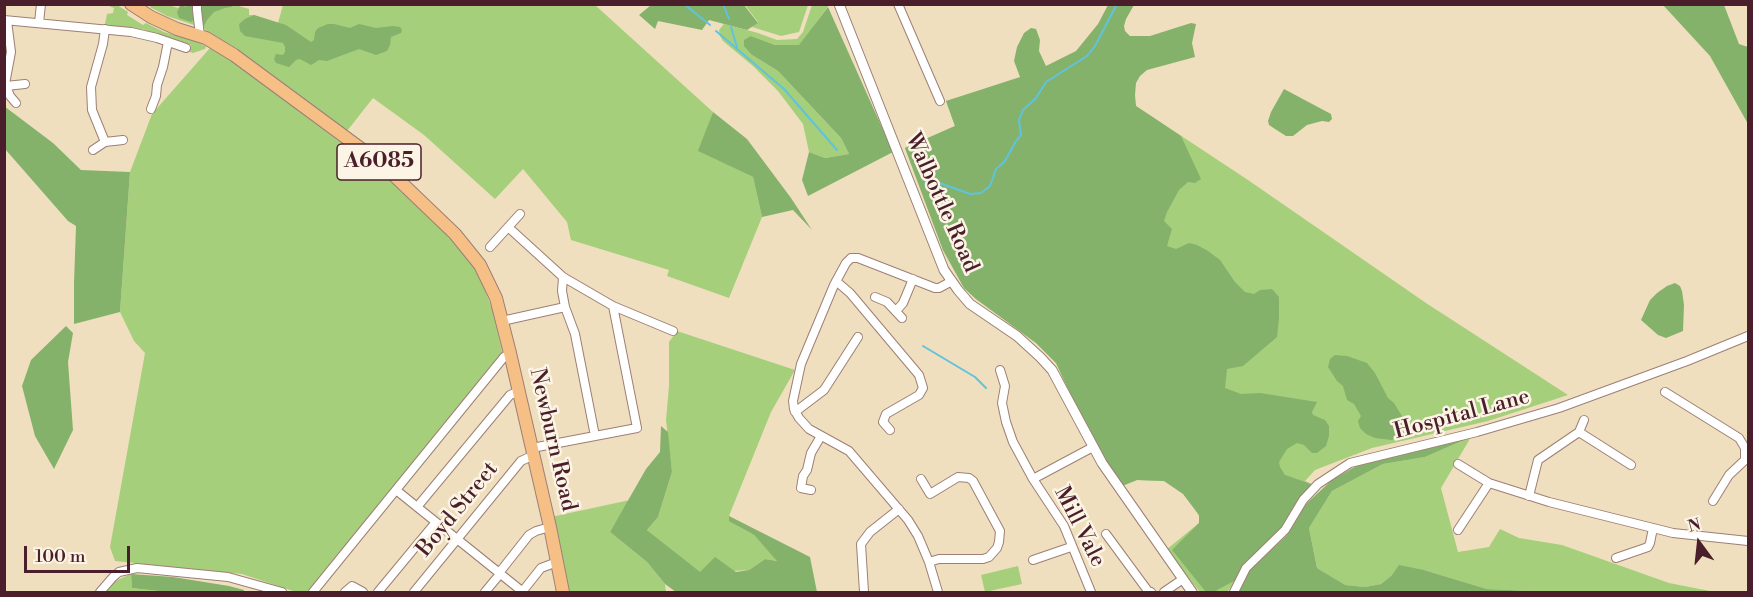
<!DOCTYPE html>
<html>
<head>
<meta charset="utf-8">
<style>
	body { margin:0 }
	#map { position:relative; width:1753px; height:597px; overflow:hidden; background:#f0dfbf; font-family:"Libre Bodoni",serif }
	canvas { display:block }
	.frame { position:absolute; inset:0; border:6px solid #4a1f2b; pointer-events:none }
	.north { position:absolute; left:1669px; top:513px; width:60px; height:60px; -webkit-text-stroke:4px #fcf5e5; paint-order:stroke; rotate:345deg; font-size:16px; font-weight:700; line-height:24px; text-align:center; color:#4a1f2b }
	.north::after { content:''; display:block; margin:auto; width:21px; height:27px; background:#4a1f2b; clip-path:polygon(50% 0,100% 100%,50% 72%,0 100%) }
	.scale { position:absolute; left:24px; top:546px; width:106px; height:27px; box-sizing:border-box; border:3px solid #4a1f2b; border-top:0; padding-left:8px; font-size:18px; line-height:21px; white-space:nowrap; color:#4a1f2b; -webkit-text-stroke:4px #fcf5e5; paint-order:stroke }
</style>
</head>
<body>
<div id="map">
<canvas width="1753" height="597"></canvas>
<div class="frame"></div>
<div class="north">N</div>
<div class="scale">100 m</div>
</div>
<script>
const c = document.querySelector('canvas').getContext('2d');
c.lineJoin = 'round';
function fillPath(path, color) {
  c.fillStyle = color;
  c.fill(path, 'evenodd');
}
function toPath(rows) {
  const path = new Path2D();
  for (const r of rows) {
    path.moveTo(r[0], r[1]);
    for (let i = 2; i < r.length; i += 2) path.lineTo(r[i], r[i + 1]);
  }
  return path;
}
function strokePath(path, color, width, dash) {
  c.strokeStyle = color;
  c.lineWidth = width;
  c.lineCap = dash ? 'butt' : 'round';
  c.setLineDash(dash || []);
  c.stroke(path);
}
function drawText(font, color, halo, rows, align = 'center') {
  c.font = font + ' "Libre Bodoni",serif';
  c.lineWidth = 5;
  c.setLineDash([]);
  c.textBaseline = 'middle';
  c.strokeStyle = halo;
  c.fillStyle = color;
  for (const [text, x, y, turn = 0] of rows) {
    c.save();
    c.translate(x, y);
    c.rotate((+turn || 0) * Math.PI / 180);
    c.textAlign = isNaN(turn) ? turn : align;
    if (halo) c.strokeText(text, 0, 0);
    c.fillText(text, 0, 0);
    c.restore();
  }
}
fillPath(toPath([
	[109,5,117,5,128,12,127,15,143,25,146,23,164,32,195,41,206,46,205,49,193,53,190,52,191,45,161,35,149,33,146,30,133,28,131,30,126,30,125,27,106,26,105,24,107,14,113,13,114,8,109,6],
	[152,5,169,5,178,8,180,5,196,5,197,26,167,16,150,7],
	[199,5,239,5,239,6,249,9,249,15,254,15,278,23,283,5,595,5,713,112,699,151,753,177,762,217,729,298,667,276,669,270,571,240,567,222,523,169,495,199,424,135,373,98,347,131,236,48,204,29,199,25],
	[745,5,808,5,799,32,781,36,752,27,758,22],
	[812,5,829,5,799,46,775,45,751,36,752,55,778,71,841,138,849,154,825,158,809,152,803,124,778,91,753,66,723,41,720,36,719,30,724,24,758,33,777,40,797,39,803,32],
	[210,48,233,62,396,184,445,233,477,269,492,309,503,355,308,592,296,592,242,574,115,561,110,547,145,353,134,341,120,312,130,172,152,114],
	[1060,60,1133,104,1248,180,1426,303,1568,395,1488,421,1372,448,1315,470,1305,481,1314,485,1227,592,1200,592,1166,550,1199,523,1199,516,1196,511,1183,493,1164,481,1137,480,1122,486,1088,432,1056,363,1036,343,976,299,964,288,943,250,905,148,955,126,946,101,1012,81],
	[677,331,795,370,771,412,729,516,740,527,754,535,778,561,765,559,749,570,700,573,647,530,658,517,672,472,666,420,669,386,669,342],
	[1471,437,1441,488,1458,552,1489,547,1500,529,1519,538,1562,545,1669,583,1715,592,1531,592,1530,591,1487,589,1424,570,1392,575,1381,584,1365,587,1344,585,1317,568,1309,528,1332,491,1383,464,1425,457],
	[630,500,610,532,647,562,665,584,666,592,565,592,551,517],
	[1018,566,1022,584,985,592,981,575],
	[131,574,132,588,167,592,104,592,115,581]
]), '#a5cf7b');
fillPath(toPath([
	[181,5,186,7,188,5,194,5,194,19,191,22,179,18,177,12],
	[201,5,234,5,231,7,225,8,214,12,207,20,204,26,202,24],
	[651,5,744,5,758,23,747,30,709,20,702,30,658,21,655,29,639,15],
	[1108,5,1134,5,1126,19,1124,26,1125,31,1130,36,1150,36,1191,23,1196,24,1192,43,1195,57,1147,70,1140,76,1136,83,1135,95,1136,106,1181,136,1201,179,1195,183,1188,182,1179,190,1167,212,1164,221,1172,229,1167,246,1176,249,1189,243,1197,245,1208,251,1220,260,1235,282,1245,292,1254,294,1260,290,1272,289,1279,297,1279,319,1277,337,1243,366,1227,369,1225,388,1241,394,1260,393,1317,402,1312,412,1313,415,1325,420,1329,426,1329,436,1326,446,1317,453,1312,453,1304,445,1297,443,1287,449,1279,462,1280,467,1285,475,1314,485,1284,527,1236,580,1217,590,1216,592,1206,592,1172,550,1199,523,1199,515,1183,494,1164,481,1137,480,1122,486,1088,432,1056,363,1036,343,976,299,964,288,943,250,905,148,955,126,946,101,1020,77,1014,61,1017,47,1024,33,1031,28,1036,29,1040,40,1039,51,1046,66,1076,51,1098,24],
	[1663,5,1724,5,1739,44,1748,47,1748,124,1710,56],
	[828,7,893,152,808,196,802,180,809,152,825,158,849,154,841,138,778,71,752,55,744,46,744,40,751,36,775,45,799,45],
	[254,15,286,25,311,42,314,40,315,32,318,28,328,24,334,24,350,28,359,24,376,28,393,26,400,27,402,30,401,33,391,37,390,45,387,51,376,55,359,49,327,61,319,60,311,65,300,59,296,60,289,67,276,63,274,59,276,54,283,55,285,52,285,47,283,43,245,36,240,31,239,24,245,19],
	[1284,89,1331,114,1332,119,1329,122,1322,121,1307,125,1293,136,1286,136,1275,129,1269,125,1268,121,1271,112],
	[4,106,53,143,81,170,130,172,120,312,74,324,74,283,76,226,68,221,5,149],
	[713,112,747,139,791,198,812,230,793,210,762,217,753,177,698,151],
	[1675,283,1680,286,1682,291,1684,305,1683,331,1666,338,1658,335,1641,320,1650,300,1657,293,1667,286],
	[66,326,73,333,68,362,73,430,54,469,35,436,22,386,31,360],
	[1335,355,1347,356,1367,363,1375,373,1388,398,1394,403,1405,421,1401,431,1392,440,1375,438,1366,434,1360,428,1358,421,1361,416,1354,404,1347,400,1343,386,1337,381,1328,367,1330,359],
	[661,426,668,432,672,472,658,517,647,530,700,572,715,557,736,572,749,570,765,559,777,561,754,535,729,521,729,516,810,557,817,592,676,592,665,584,647,562,610,532,646,469,660,452],
	[1471,437,1425,457,1383,464,1332,491,1309,528,1317,568,1345,585,1365,587,1381,584,1392,575,1399,565,1424,570,1487,589,1531,591,1531,592,1238,592,1248,572,1286,536,1306,504,1332,480,1358,465],
	[131,574,173,577,229,586,244,590,244,592,167,592,132,588]
]), '#84b26b');
strokePath(toPath([
	[684,4,710,25],
	[723,4,729,19],
	[731,27,737,47],
	[716,31,784,89,837,150],
	[925,183,934,181,970,194,981,193,990,186,996,169,1005,161,1016,141,1021,135,1019,120,1023,110,1036,98,1046,82,1087,56,1095,46,1117,4],
	[923,346,975,377,986,388]
]), '#60c3de', 2);
const minor = toPath([
	[197,4,197,10,200,36],
	[898,4,940,101],
	[4,20,131,32,157,38,186,48],
	[7,21,11,52,5,84,10,96,16,103],
	[39,23,41,4],
	[105,29,103,44,91,87,92,110,105,142],
	[6,86,25,84],
	[151,109,156,96,157,85,163,67,168,42],
	[93,150,105,142,123,140],
	[508,227,563,277,613,306,673,331],
	[490,247,520,214],
	[563,277,562,291,565,307,575,334,595,436],
	[836,281,850,293,919,375,923,388,919,395,886,414,883,422,890,430],
	[875,297,887,302,902,318],
	[896,311,903,303,913,279],
	[502,321,565,307],
	[1000,370,1005,386,1002,403,1006,422,1013,442,1033,479,1064,526,1091,592],
	[1665,392,1739,438,1745,448,1745,460,1748,460],
	[795,412,824,390,858,337],
	[1579,432,1584,420],
	[532,448,637,428,613,306],
	[1458,464,1489,483,1549,502,1673,533,1748,541],
	[921,479,930,494,958,477,969,478,973,481,1000,531,999,542,997,548,989,557,983,559,939,559,929,562],
	[1033,479,1093,447],
	[396,490,523,592],
	[811,490,801,488,803,476,807,470,811,453,821,436],
	[1529,496,1538,460,1579,432,1631,465],
	[1713,501,1729,475,1745,460],
	[417,507,510,395,519,391],
	[1458,530,1489,483],
	[1106,534,1148,591,1151,592],
	[1616,558,1648,547,1650,543,1653,528],
	[1033,560,1071,547],
	[499,573,529,535,536,531,550,527],
	[100,592,113,577,119,572,137,568,228,577,282,592],
	[313,592,504,357,510,353],
	[345,592,352,586,363,592],
	[378,592,436,522],
	[414,592,521,461,534,455],
	[485,592,500,574],
	[522,592,541,568,557,562],
	[864,592,861,544,870,532,899,509],
	[938,592,929,562,918,536,908,520,849,451,809,429,799,418,794,409,793,401,801,364,834,285,846,263,851,258,858,258,935,288,939,288,952,281],
	[1164,592,1183,579],
	[1234,592,1246,568,1285,530,1303,500,1318,484,1350,463,1477,432,1559,408,1687,361,1748,336]
]);
const tertiary = toPath([
	[839,4,944,270,958,290,970,304,1017,336,1040,357,1052,370,1102,463,1192,592]
]);
const primary = toPath([
	[131,4,151,17,177,29,206,38,234,55,383,165,455,234,480,265,496,298,510,353,550,527,563,592]
]);
strokePath(minor, '#9d7f75', 10);
strokePath(tertiary, '#9d7f75', 11);
strokePath(primary, '#9d7f75', 14);
strokePath(minor, '#fff', 8);
strokePath(tertiary, '#fff', 9);
strokePath(primary, '#f5bf86', 12);
for (const [x, y, w] of [
	[379,162,84]
]) {
  const box = new Path2D();
  box.roundRect(x - w / 2, y - 18, w, 36, 4.5);
  c.fillStyle = '#fcf5e5';
  c.fill(box);
  strokePath(box, '#4a1f2b', 1.5);
}
drawText('bold 21px', '#4a1f2b', null, [
	["A6085",379,162]
]);
drawText('22px', '#4a1f2b', '#fcf5e5', [
	["Walbottle Road",941,203,66],
	["Hospital Lane",1462,415,-15],
	["Newburn Road",552,440,77],
	["Boyd Street",458,510,-51],
	["Mill Vale",1079,527,63]
]);
</script>
</body>
</html>
